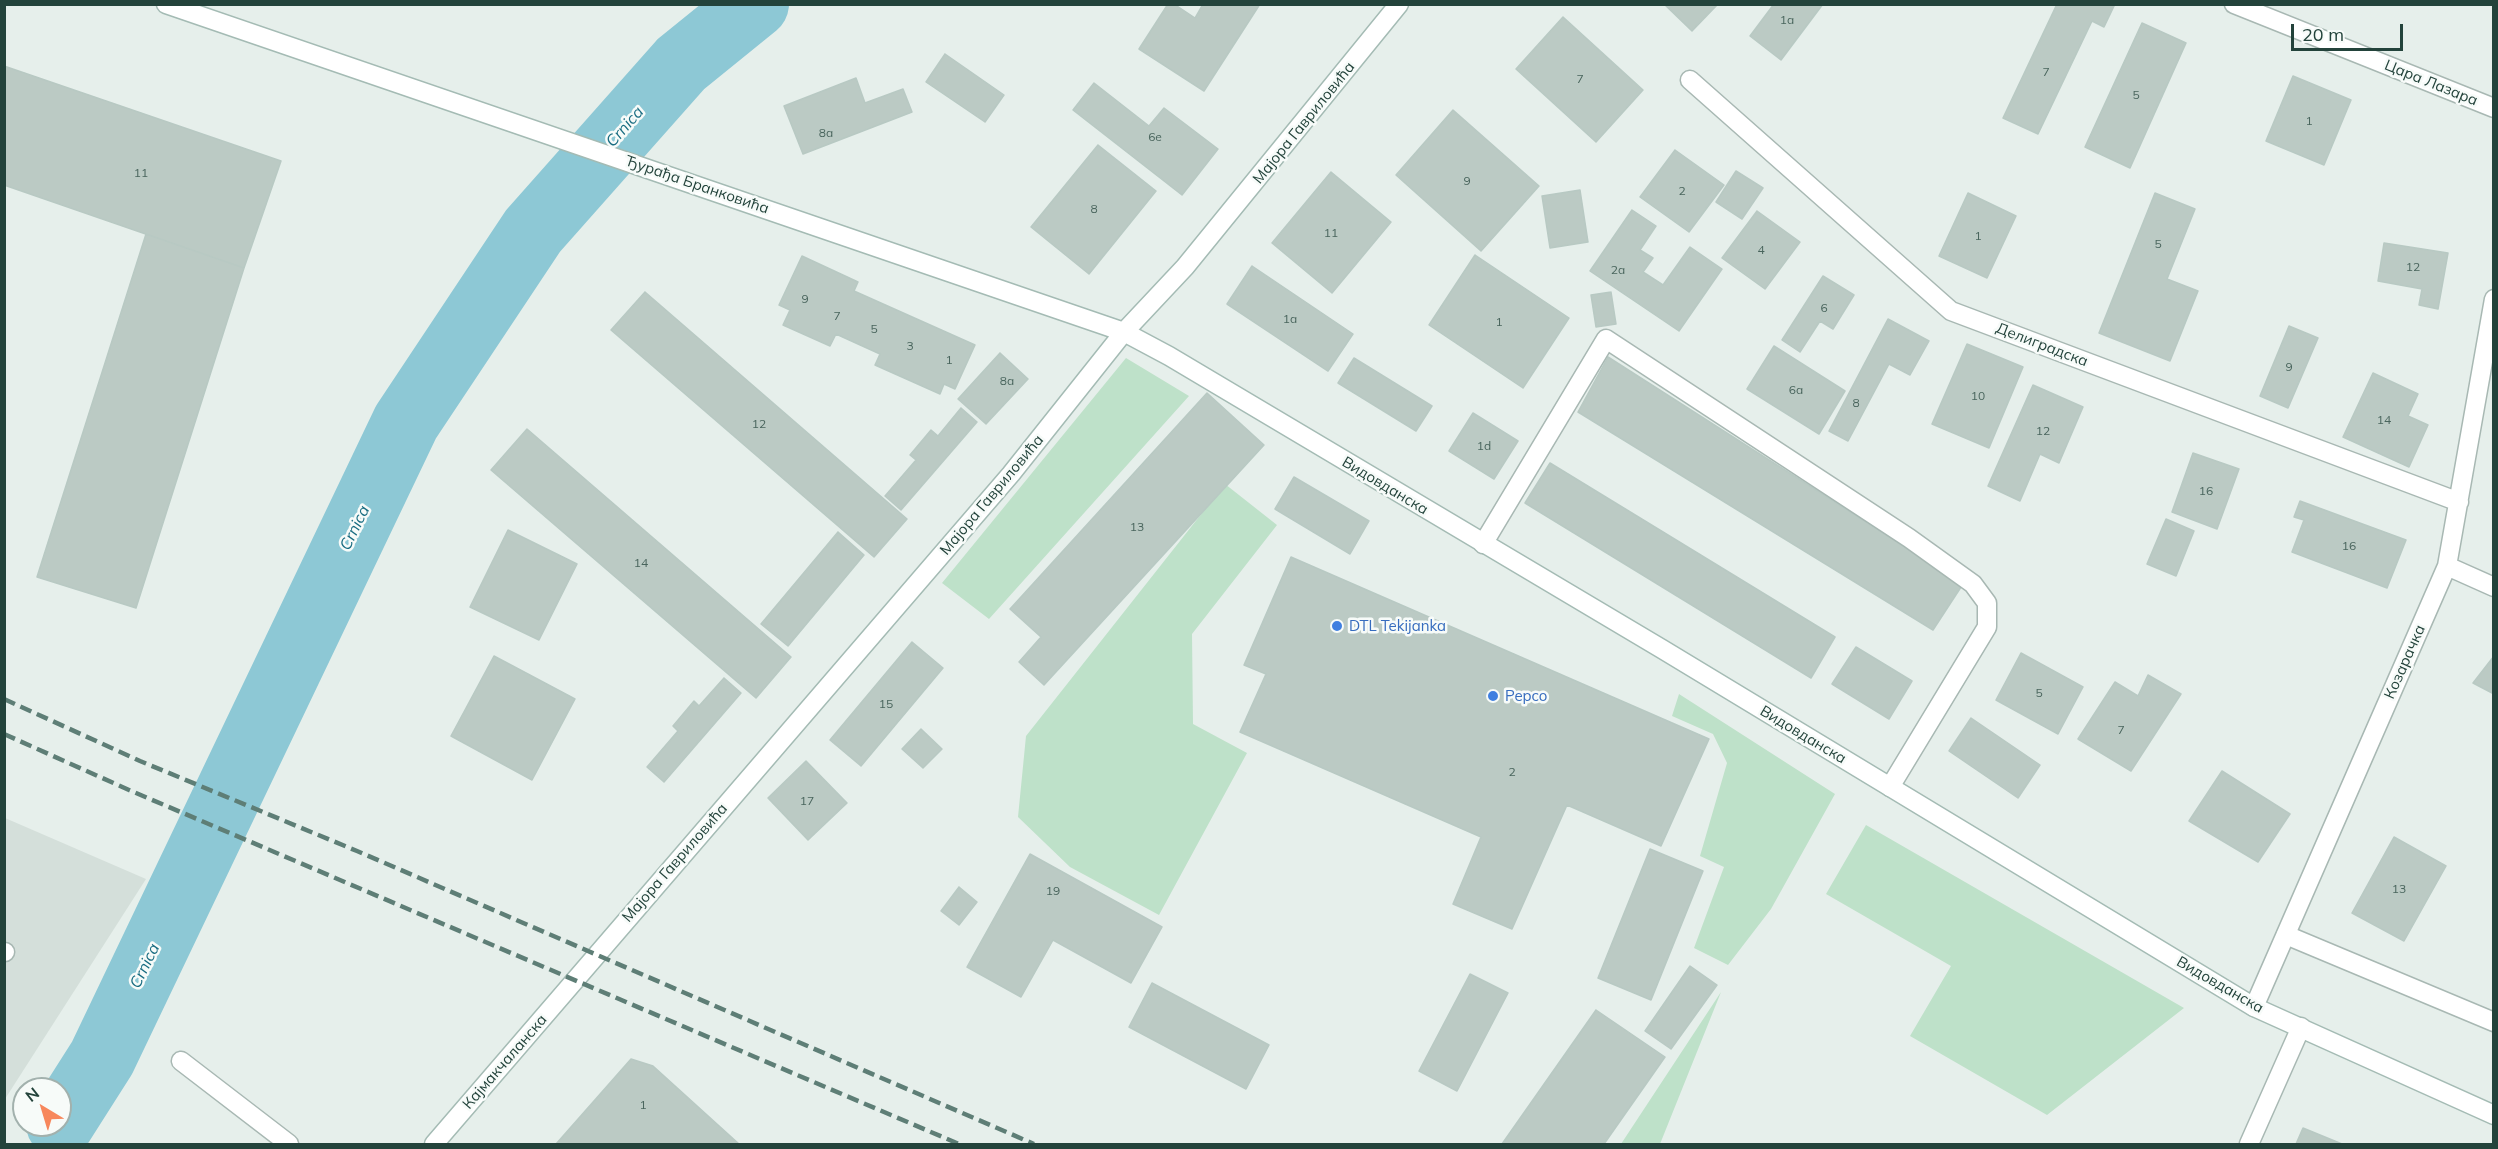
<!DOCTYPE html>
<html>
<head>
<meta charset="utf-8">
<style>
	body { margin:0 }
	#map { position:relative; width:2498px; height:1149px; overflow:hidden; background:#e6efeb; font-family:Mulish,sans-serif }
	canvas { display:block }
	.frame { position:absolute; inset:0; border:6px solid #23433b; pointer-events:none }
	.north { position:absolute; left:12px; top:1077px; width:60px; height:60px; box-sizing:border-box; background:#f7fbf9; border:2px solid #a2b1ad; border-radius:50%; rotate:322deg; font-size:16px; font-weight:700; line-height:24px; text-align:center; color:#23433b }
	.north::after { content:''; display:block; margin:auto; width:21px; height:27px; background:#f7875c; clip-path:polygon(50% 0,100% 100%,50% 72%,0 100%) }
	.scale { position:absolute; left:2291px; top:24px; width:112px; height:27px; box-sizing:border-box; border:3px solid #23433b; border-top:0; padding-left:8px; font-size:18px; line-height:21px; white-space:nowrap; color:#23433b; -webkit-text-stroke:4px #f7fbf9; paint-order:stroke }
</style>
</head>
<body>
<div id="map">
<canvas width="2498" height="1149"></canvas>
<div class="frame"></div>
<div class="north">N</div>
<div class="scale">20 m</div>
</div>
<script>
const c = document.querySelector('canvas').getContext('2d');
c.lineJoin = 'round';
function fillPath(path, color) {
  c.fillStyle = color;
  c.fill(path, 'evenodd');
}
function toPath(rows) {
  const path = new Path2D();
  for (const r of rows) {
    path.moveTo(r[0], r[1]);
    for (let i = 2; i < r.length; i += 2) path.lineTo(r[i], r[i + 1]);
  }
  return path;
}
function strokePath(path, color, width, dash) {
  c.strokeStyle = color;
  c.lineWidth = width;
  c.lineCap = dash ? 'butt' : 'round';
  c.setLineDash(dash || []);
  c.stroke(path);
}
function drawText(font, color, halo, rows, align = 'center') {
  c.font = font + ' Mulish,sans-serif';
  c.lineWidth = 5;
  c.setLineDash([]);
  c.textBaseline = 'middle';
  c.strokeStyle = halo;
  c.fillStyle = color;
  for (const [text, x, y, turn = 0] of rows) {
    c.save();
    c.translate(x, y);
    c.rotate((+turn || 0) * Math.PI / 180);
    c.textAlign = isNaN(turn) ? turn : align;
    if (halo) c.strokeText(text, 0, 0);
    c.fillText(text, 0, 0);
    c.restore();
  }
}
fillPath(toPath([
	[5,818,146,879,5,1099]
]), '#d4dfda');
fillPath(toPath([
	[1126,358,1189,396,989,619,942,583],
	[1225,484,1277,525,1192,634,1193,724,1247,753,1159,915,1070,867,1018,817,1026,736],
	[1679,694,1835,794,1771,909,1728,965,1694,948,1724,867,1700,856,1727,763,1713,734,1672,716],
	[1866,825,2184,1008,2047,1115,1910,1036,1951,966,1826,894],
	[1721,992,1660,1144,1621,1144]
]), '#bee1c9');
strokePath(toPath([
	[60,1124,102,1058,406,422,533,231,681,64,755,4]
]), '#8dc8d5', 68);
const building = toPath([
	[1168,4,1174,4,1195,18,1203,4,1260,4,1204,91,1139,49,1168,4],
	[1664,4,1718,4,1692,31,1664,4],
	[1774,4,1823,4,1781,60,1750,36,1774,4],
	[2057,4,2115,4,2104,27,2092,21,2038,134,2003,118,2057,4],
	[1563,17,1643,90,1596,142,1516,69,1563,17],
	[2142,23,2186,43,2130,168,2085,147,2142,23],
	[945,54,1004,95,985,122,926,82,945,54],
	[4,66,281,161,244,268,4,185,4,66],
	[2293,76,2351,100,2324,165,2266,141,2293,76],
	[856,78,865,103,903,89,912,112,803,154,784,106,856,78],
	[1094,83,1149,126,1164,108,1218,149,1182,195,1073,110,1094,83],
	[1453,110,1539,186,1481,251,1396,175,1453,110],
	[1098,145,1156,191,1089,274,1031,227,1098,145],
	[1675,150,1724,185,1689,232,1640,197,1675,150],
	[1736,171,1763,188,1742,219,1716,202,1736,171],
	[1331,172,1391,222,1332,293,1272,243,1331,172],
	[1580,190,1588,242,1550,248,1542,196,1580,190],
	[1968,193,2016,216,1987,278,1939,256,1968,193],
	[2155,193,2195,209,2167,279,2198,291,2170,361,2099,333,2155,193],
	[1632,210,1656,226,1640,250,1653,258,1643,272,1663,285,1690,247,1722,269,1679,331,1590,271,1632,210],
	[1757,211,1800,242,1765,289,1722,258,1757,211],
	[146,234,244,268,136,608,37,577,146,234],
	[2384,243,2448,253,2438,309,2419,305,2422,289,2378,281,2384,243],
	[1475,255,1569,318,1523,388,1429,325,1475,255],
	[802,256,858,282,854,291,975,345,955,389,944,384,940,394,875,365,880,354,836,334,830,346,783,325,790,310,779,305,802,256],
	[1252,266,1353,334,1328,371,1227,304,1252,266],
	[1823,276,1854,295,1833,329,1820,321,1800,352,1782,340,1823,276],
	[645,292,907,519,874,557,611,330,645,292],
	[1611,292,1616,324,1596,327,1591,295,1611,292],
	[1888,319,1929,341,1910,375,1889,364,1848,441,1829,431,1888,319],
	[2289,326,2318,338,2288,408,2260,396,2289,326],
	[1967,344,2023,367,1989,448,1932,424,1967,344],
	[1774,346,1845,391,1819,434,1747,389,1774,346],
	[1000,353,1028,379,986,424,958,399,1000,353],
	[1608,357,1963,584,1933,630,1578,412,1608,357],
	[1354,358,1432,406,1416,431,1338,383,1354,358],
	[2373,373,2418,394,2408,416,2428,425,2409,467,2343,437,2373,373],
	[2033,385,2083,407,2059,463,2040,454,2020,501,1988,486,2033,385],
	[1207,393,1264,445,1044,685,1019,662,1041,637,1010,609,1207,393],
	[961,408,977,422,901,510,885,496,916,460,910,455,931,430,938,436,961,408],
	[1473,413,1518,441,1494,479,1449,451,1473,413],
	[527,429,791,657,756,698,491,470,527,429],
	[2193,453,2239,469,2217,529,2172,512,2193,453],
	[1550,463,1835,637,1811,678,1525,503,1550,463],
	[1294,477,1369,521,1350,554,1275,509,1294,477],
	[2300,501,2406,540,2387,588,2292,552,2304,520,2294,517,2300,501],
	[2166,519,2194,531,2176,576,2147,564,2166,519],
	[508,530,577,564,539,640,470,607,508,530],
	[838,532,864,555,788,646,761,624,838,532],
	[1291,557,1709,739,1661,846,1567,805,1512,929,1453,904,1481,837,1240,732,1266,674,1244,665,1291,557],
	[912,642,943,668,861,766,830,740,912,642],
	[1856,647,1912,681,1889,719,1832,684,1856,647],
	[2021,653,2083,687,2058,734,1996,700,2021,653],
	[494,656,575,699,532,780,451,736,494,656],
	[2494,656,2494,694,2473,683,2494,656],
	[2148,675,2181,694,2131,771,2078,739,2115,682,2138,696,2148,675],
	[724,678,741,693,664,782,647,767,678,731,673,726,694,701,699,706,724,678],
	[1971,718,2040,765,2018,798,1949,751,1971,718],
	[921,729,942,749,923,768,902,749,921,729],
	[806,761,847,803,808,840,768,798,806,761],
	[2222,771,2290,814,2258,862,2189,821,2222,771],
	[2394,837,2446,866,2404,941,2352,913,2394,837],
	[1650,849,1703,871,1651,1000,1598,978,1650,849],
	[1030,854,1162,927,1131,983,1053,940,1021,997,967,967,1030,854],
	[959,887,977,902,959,925,941,911,959,887],
	[1690,966,1717,985,1671,1049,1645,1031,1690,966],
	[1470,974,1508,993,1457,1091,1419,1071,1470,974],
	[1152,983,1269,1045,1246,1089,1129,1027,1152,983],
	[1596,1010,1665,1057,1604,1144,1502,1144,1596,1010],
	[631,1059,653,1066,739,1144,556,1144,631,1059],
	[2303,1128,2342,1144,2296,1144,2303,1128]
]);
fillPath(building, '#bbcac4');
strokePath(building, '#b8c9c3', 1.5);
const lane = toPath([
	[1483,544,1606,339,1909,538,1973,584,1987,603,1987,627,1890,787],
	[2286,935,2494,1022],
	[4,952,5,952],
	[181,1061,289,1144],
	[2249,1144,2301,1027]
]);
const street = toPath([
	[2234,4,2494,108],
	[1690,80,1951,311,2459,502],
	[2447,566,2494,587],
	[2254,1007,2447,566,2494,299]
]);
const secondary = toPath([
	[166,4,1124,332,1169,356,1662,649,2254,1007,2494,1115],
	[434,1144,1011,474,1124,332,1185,267,1399,4]
]);
strokePath(lane, '#a8b8b3', 21);
strokePath(street, '#a8b8b3', 21);
strokePath(secondary, '#a4bbb4', 21);
strokePath(lane, '#fff', 18);
strokePath(street, '#fff', 18);
strokePath(secondary, '#fff', 18);
strokePath(toPath([
	[4,699,140,761,357,851,1034,1144],
	[4,734,129,790,959,1144]
]), '#5e7e76', 4.5, [12, 6]);
for (const [x, y, r, color] of [
	[1337,626,6,"#3f7fe0"],
	[1493,696,6,"#3f7fe0"]
]) {
  const dot = new Path2D();
  dot.arc(x, y, r, 0, 2 * Math.PI);
  c.fillStyle = color;
  c.fill(dot);
  strokePath(dot, '#f7fbf9', 2);
}
drawText('12px', '#49655d', null, [
	["1a",1787,20],
	["7",2046,72],
	["7",1580,79],
	["5",2136,95],
	["1",2309,121],
	["8a",826,133],
	["6e",1155,137],
	["11",141,173],
	["9",1467,181],
	["2",1682,191],
	["8",1094,209],
	["11",1331,233],
	["1",1978,236],
	["5",2158,244],
	["4",1761,250],
	["12",2413,267],
	["2a",1618,270],
	["9",805,299],
	["6",1824,308],
	["7",837,316],
	["1a",1290,319],
	["1",1499,322],
	["5",874,329],
	["3",910,346],
	["1",949,360],
	["9",2289,367],
	["8a",1007,381],
	["6a",1796,390],
	["10",1978,396],
	["8",1856,403],
	["14",2384,420],
	["12",759,424],
	["12",2043,431],
	["1d",1484,446],
	["16",2206,491],
	["13",1137,527],
	["16",2349,546],
	["14",641,563],
	["5",2039,693],
	["15",886,704],
	["7",2121,730],
	["2",1512,772],
	["17",807,801],
	["13",2399,889],
	["19",1053,891],
	["1",643,1105]
]);
drawText('15px', '#23433b', '#f7fbf9', [
	["Цара Лазара",2431,83,22],
	["Мајора Гавриловића",1304,123,-51],
	["Ђурађа Бранковића",697,185,19],
	["Делиградска",2042,345,21],
	["Видовданска",1385,486,31],
	["Мајора Гавриловића",992,495,-50],
	["Козарачка",2405,662,-66],
	["Видовданска",1803,735,31],
	["Мајора Гавриловића",675,863,-49],
	["Видовданска",2220,985,30],
	["Кајмакчаланска",505,1062,-49]
]);
drawText('15px', '#366cbe', '#f7fbf9', [
	["DTL Tekijanka",1349,626],
	["Pepco",1505,696]
], 'left');
drawText('italic 16px', '#1a6d82', '#f7fbf9', [
	["Crnica",625,127,-49],
	["Crnica",355,528,-64],
	["Crnica",145,966,-64]
]);
</script>
</body>
</html>
